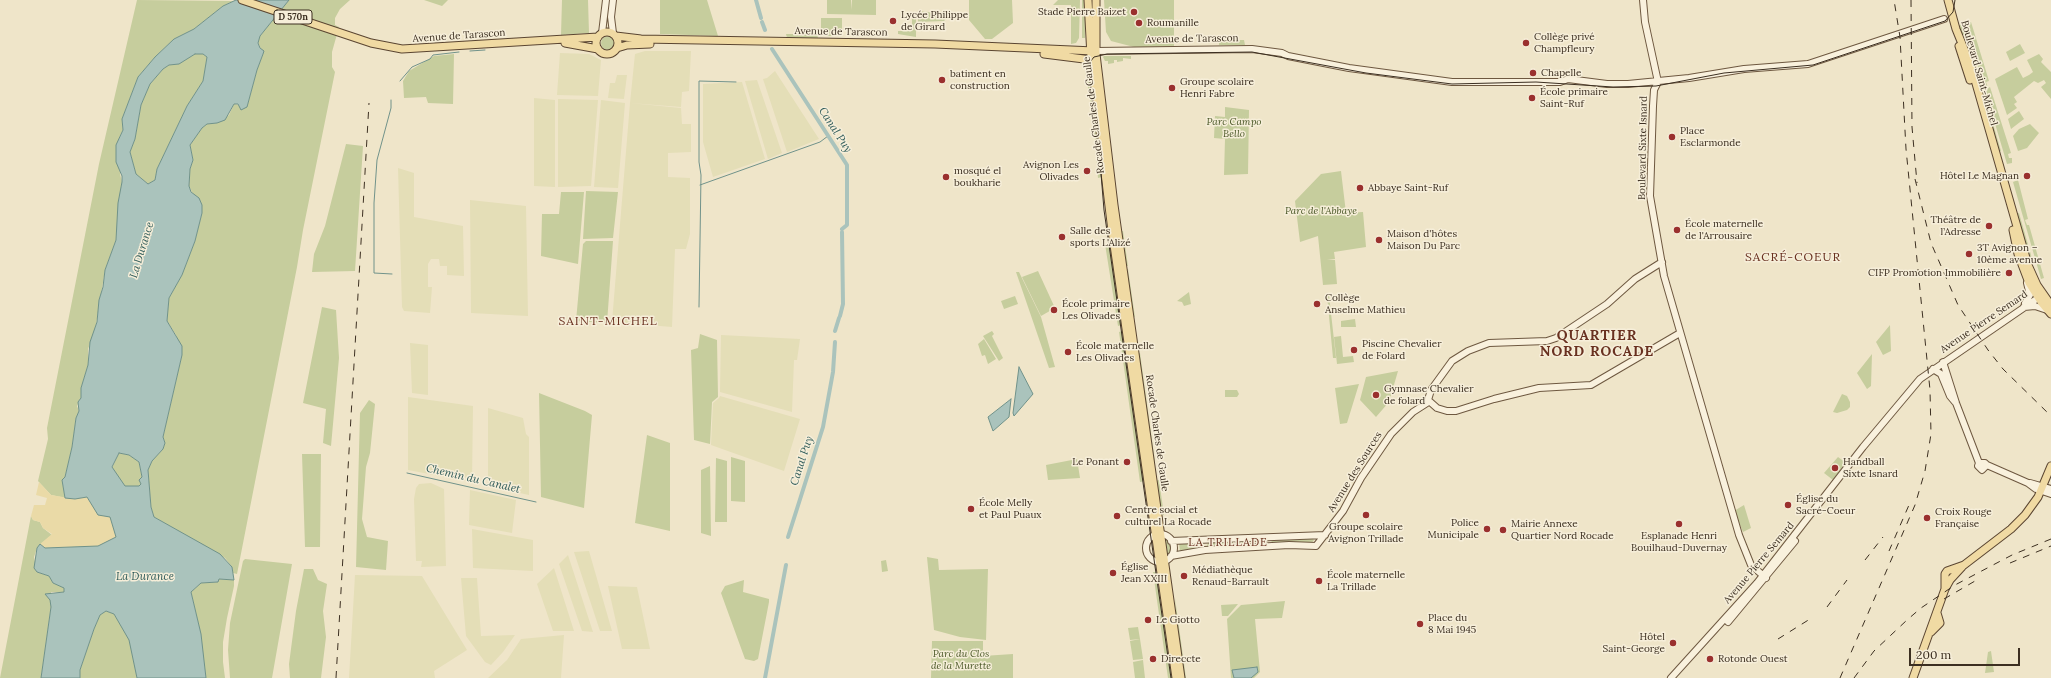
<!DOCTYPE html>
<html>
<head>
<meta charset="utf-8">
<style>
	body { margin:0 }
	#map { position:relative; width:2051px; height:678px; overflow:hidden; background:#efe5c9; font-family:Lora,serif }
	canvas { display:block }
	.scale { position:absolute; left:1909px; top:648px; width:111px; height:18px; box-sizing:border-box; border:2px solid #3c2f21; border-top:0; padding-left:5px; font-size:12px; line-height:14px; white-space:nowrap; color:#3c2f21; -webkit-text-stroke:3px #f6eed9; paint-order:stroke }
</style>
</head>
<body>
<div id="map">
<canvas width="2051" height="678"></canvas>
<div class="scale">200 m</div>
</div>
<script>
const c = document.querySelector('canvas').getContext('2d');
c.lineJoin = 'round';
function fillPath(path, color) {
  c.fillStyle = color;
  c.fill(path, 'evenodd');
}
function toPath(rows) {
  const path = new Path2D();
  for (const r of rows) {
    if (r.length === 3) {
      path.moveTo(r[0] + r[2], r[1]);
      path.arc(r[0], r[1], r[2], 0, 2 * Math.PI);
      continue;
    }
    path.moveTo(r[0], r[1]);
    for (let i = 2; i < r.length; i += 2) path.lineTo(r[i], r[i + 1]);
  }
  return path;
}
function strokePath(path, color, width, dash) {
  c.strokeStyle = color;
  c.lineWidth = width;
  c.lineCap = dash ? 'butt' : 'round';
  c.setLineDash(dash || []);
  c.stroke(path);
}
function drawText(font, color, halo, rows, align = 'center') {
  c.font = font + ' Lora,serif';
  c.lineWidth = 3;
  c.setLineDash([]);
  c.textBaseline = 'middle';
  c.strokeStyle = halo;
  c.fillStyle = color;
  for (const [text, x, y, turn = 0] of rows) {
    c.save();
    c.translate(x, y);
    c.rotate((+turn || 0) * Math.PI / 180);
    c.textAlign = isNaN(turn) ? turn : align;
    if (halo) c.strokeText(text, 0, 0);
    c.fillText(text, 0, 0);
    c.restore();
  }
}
fillPath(toPath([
	[645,51,691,51,689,91,682,92,681,107,630,103,635,54],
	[560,53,589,54,601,60,598,96,557,95],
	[775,71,819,139,787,152,763,79,767,78],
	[617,75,627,75,624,99,608,98,610,83,615,83],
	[757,80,782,153,768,159,745,81],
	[742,82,765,159,713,177,703,142,703,84],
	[534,98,555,100,555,187,534,186],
	[558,99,598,100,591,186,558,187],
	[601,100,625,103,618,188,594,187],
	[630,103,681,108,682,124,691,124,691,152,668,153,668,177,690,178,690,234,686,249,675,249,672,327,612,322],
	[398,168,414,173,414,217,463,226,464,276,447,275,447,266,440,266,439,259,431,259,428,264,428,287,432,287,430,313,404,311,402,307],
	[470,200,526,206,528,316,471,313],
	[721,335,800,339,797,360,794,360,792,412,720,392],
	[410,343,428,345,428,395,412,393],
	[720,396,800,419,784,471,711,445,713,403,719,398],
	[408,397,473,406,472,482,408,470],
	[488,408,523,418,526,434,529,437,529,495,488,486],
	[431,483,444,489,446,566,421,567,422,561,416,561,414,499,416,488,419,484],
	[470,490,516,500,512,533,469,525],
	[472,529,533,540,533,571,473,568],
	[589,551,612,631,600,631,574,552],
	[568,555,593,632,594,632,582,631,559,564],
	[554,568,574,631,553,631,537,584],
	[355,575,422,576,467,650,434,671,435,678,349,678],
	[461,578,477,578,481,636,515,635,503,652,491,665,485,662,466,636],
	[608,586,637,587,650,649,622,649],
	[564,635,561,678,488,678,507,660,521,639]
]), '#e4deb7');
fillPath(toPath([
	[137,0,233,1,223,6,194,29,174,39,155,57,138,77,122,119,123,130,119,138,120,174,122,182,116,240,105,270,95,331,88,349,88,365,81,388,81,398,77,406,79,411,76,418,72,447,65,477,62,480,65,498,61,497,51,495,38,481,48,439,47,428,99,164],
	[289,0,350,0,340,9,335,18,335,25,339,27,332,52,332,67,335,72,303,230,297,267,237,574,233,573,232,567,225,558,154,517,151,507,148,470,152,461,163,449,165,443,163,437,182,355,176,335,167,321,169,298,182,275,195,241,202,213,189,186,190,169,193,160,190,145,202,128,207,124,217,123,229,115,234,104,247,107,257,70,263,54,258,42,260,36],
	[424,0,448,0,442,6],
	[562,0,588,0,589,33,561,35],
	[660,0,707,0,718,36,660,34],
	[827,0,851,0,851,10,852,0,876,0,876,15,827,14],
	[969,0,1012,0,1013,23,992,39,985,39,969,20],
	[1058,0,1080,0,1079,38,1076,43,1071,44,1071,5,1053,5],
	[1082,0,1085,0,1085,38,1082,38],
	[1104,0,1174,0,1174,47,1134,47,1111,41,1106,32],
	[918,11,948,14,948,17,944,21,918,22],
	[912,12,916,12,916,37,898,34,898,31,912,31],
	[821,18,842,18,842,36,821,36],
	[1971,22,1989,81,1986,82,1988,88,1990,87,2011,153,2008,154,2009,158,2012,158,2012,163,2007,164,1969,36,1966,24],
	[1963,24,1975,64,1972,64,1957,26],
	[786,34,817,34,818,38,787,38],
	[608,43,7],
	[1219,40,1244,40,1245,45,1219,45],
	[2020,44,2025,53,2010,61,2006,52],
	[195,54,203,54,207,57,203,81,187,106,157,169,155,180,148,184,136,174,130,152,135,139,141,105,150,84,163,69,169,65,178,64],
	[454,54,453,104,428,103,426,97,404,98,403,81,409,71,434,56],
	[2039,54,2043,59,2041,62,2051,72,2051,99,2041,87,2046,83,2044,80,2038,83,2034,81,2014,97,2017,102,2014,104,2017,108,2007,115,1995,79,2017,67,2023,78,2029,75,2033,72,2027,60],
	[1104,56,1131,56,1131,59,1123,58,1123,61,1117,62,1117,60,1114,60,1114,63,1108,64,1108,61,1105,61,1103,57],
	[1973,66,1976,66,2001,151,1998,152],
	[1092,70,1102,177,1098,178,1093,116,1085,71],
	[1225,107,1249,110,1248,174,1224,175,1225,139,1214,138,1215,116,1225,117],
	[2019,111,2024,119,2011,129,2008,119],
	[2030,124,2039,133,2027,148,2018,151,2013,136,2019,129],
	[346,144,363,146,355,271,312,272,314,254,325,226],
	[1341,171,1346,213,1363,212,1366,247,1334,252,1335,259,1327,260,1335,260,1337,284,1323,285,1318,236,1300,242,1295,201,1321,174],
	[2018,180,2028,219,2025,220,2027,225,2029,225,2044,278,2041,279,2013,182],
	[586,191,618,192,613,238,583,239],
	[561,192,584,192,578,264,541,256,542,214,559,214],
	[2019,213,2033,262,2031,262,2015,214],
	[1120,231,1123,231,1128,266,1126,266],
	[586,241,613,241,607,323,576,321,583,244],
	[1105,244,1110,244,1122,325,1118,326],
	[1128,269,1135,317,1132,316,1125,270],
	[1038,271,1055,308,1041,316,1022,277],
	[1016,272,1019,272,1041,317,1055,367,1049,368],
	[1189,292,1191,304,1184,306,1182,302,1177,301],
	[1327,295,1329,295,1336,358,1333,358],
	[1015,296,1018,304,1004,309,1001,301],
	[322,307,336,310,339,358,331,446,323,443,326,409,303,403],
	[1355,319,1356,327,1341,327,1341,321],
	[1890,325,1891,351,1883,355,1876,342],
	[992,331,994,334,992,336,1003,358,999,361,983,336],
	[1122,331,1145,481,1140,482,1119,332],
	[700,334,717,340,718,397,712,402,710,444,694,440,691,350,698,348],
	[1341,336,1343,357,1353,356,1354,362,1337,364,1334,337],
	[984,339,996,359,988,364,985,355,982,356,978,344],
	[1140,353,1155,462,1153,462,1138,354],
	[1872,354,1871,386,1867,389,1857,373],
	[1398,371,1389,402,1376,417,1360,400,1366,377],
	[1359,384,1347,423,1340,424,1335,388],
	[1225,390,1237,390,1239,394,1237,397,1225,397],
	[539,393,585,411,592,415,584,508,541,497],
	[1842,394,1847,396,1850,402,1850,407,1847,410,1837,413,1833,412],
	[369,400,375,404,370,453,366,467,362,519,367,537,388,541,386,570,356,567,360,413],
	[647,435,670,443,670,531,635,523],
	[119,453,129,455,139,462,142,478,140,482,141,484,139,486,125,487,112,468],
	[302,454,321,454,320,547,305,547],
	[731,457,745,461,745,502,731,501],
	[1838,457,1846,463,1833,480,1824,473],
	[716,458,727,461,727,522,715,522],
	[1077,459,1080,478,1048,480,1046,465],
	[710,466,711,536,701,533,701,470],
	[1159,480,1164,515,1161,515,1156,481],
	[1744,505,1751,528,1743,532,1734,511],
	[31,516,33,520,40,522,43,528,52,535,37,548,34,557,37,572,49,576,53,583,64,587,64,592,51,592,51,607,41,678,0,678],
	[1312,538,1314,540,1311,544,1273,543,1271,541,1272,539],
	[1164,539,1166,539,1170,544,1171,552,1168,556,1166,555],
	[1247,540,1246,546,1209,548,1207,547,1208,542],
	[1179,542,1200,542,1203,546,1180,552],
	[927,557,938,559,939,570,988,569,986,640,960,637,934,630],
	[245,559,292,564,272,678,230,678,228,650,230,623,243,561],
	[886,560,888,571,882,572,881,561],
	[304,569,313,569,318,580,327,584,323,611,326,637,321,678,290,678,289,664,296,611],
	[1153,572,1156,572,1172,678,1168,678],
	[219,579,234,580,234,586,227,618,223,642,223,662,225,678,206,678,198,622,191,592,201,583,217,582],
	[744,580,743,592,769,599,769,602,758,659,754,661,745,659,721,593,725,586],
	[1175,598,1186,678,1184,678,1177,632],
	[1285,601,1282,618,1255,619,1260,672,1254,678,1231,678,1227,619,1241,605],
	[1238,604,1228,616,1222,616,1221,605],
	[106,611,114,614,130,640,137,678,80,678,80,670,94,629,100,615],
	[1138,627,1140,639,1130,640,1128,628],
	[1140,639,1143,659,1133,660,1130,641],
	[932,641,983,641,983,656,1013,654,1013,678,931,678],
	[1991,651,1994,672,1985,673,1988,652],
	[1143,660,1145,678,1135,678,1133,662,1138,661,1139,668,1138,661]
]), '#c6cd9d');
fillPath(toPath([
	[39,482,51,495,75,499,87,497,92,504,110,516,116,532,116,537,101,546,88,547,45,548,40,544,52,534,43,528,40,522,33,520,31,516,34,505,45,505,47,498,36,495]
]), '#eadaa7');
const water = toPath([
	[236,0,289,0,260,36,258,43,260,48,264,51,263,54,257,70,247,107,241,110,238,104,234,104,225,120,217,123,207,124,202,128,190,145,193,160,190,169,189,186,191,192,199,198,202,205,202,213,195,241,182,275,169,298,167,321,182,346,182,355,163,437,165,443,163,449,152,461,148,470,151,507,154,517,220,554,232,567,234,580,219,579,218,582,201,583,191,592,201,634,206,678,137,678,129,640,114,614,106,611,100,615,94,629,80,670,80,678,41,678,51,607,50,600,45,594,64,592,64,588,53,583,49,576,37,572,34,568,37,548,40,544,45,548,98,546,116,537,110,517,98,515,87,497,75,499,65,498,62,480,65,477,72,447,76,418,79,411,78,402,81,398,81,388,88,365,90,342,97,322,99,300,103,287,105,270,116,240,118,203,122,182,122,176,116,162,116,145,123,130,122,119,138,77,155,57,174,39,194,29,223,6,236,0],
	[195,54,203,54,207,57,203,81,187,106,157,169,155,180,148,184,136,174,130,152,135,139,141,105,150,84,163,69,169,65,179,64,195,54],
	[119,453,129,455,139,462,142,477,139,480,141,484,139,486,125,486,112,467,119,453],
	[1019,367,1033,394,1014,416,1013,413,1019,367],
	[1011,399,1009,417,993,431,988,417,1011,399],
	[1257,667,1258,672,1251,678,1234,678,1232,670,1257,667]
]);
fillPath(water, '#aac3bc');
strokePath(water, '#70928a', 1);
strokePath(toPath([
	[470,51,485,50],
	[400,81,412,67,430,59,433,55,459,52],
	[391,100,391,108,377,160,374,203,374,273,392,274],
	[700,185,820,142,828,136],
	[699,307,701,175,699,162,699,81,736,82],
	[407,473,536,502]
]), '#70928a', 1);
strokePath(toPath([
	[756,0,761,18],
	[762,22,765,30],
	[772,49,847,165,847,225,842,229],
	[840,316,843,304,842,232],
	[835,331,839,318],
	[788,537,823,427,833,372,835,342],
	[765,678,786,565]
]), '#aac3bc', 4);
const secondary = toPath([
	[613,0,611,17,613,33],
	[1643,0,1645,22,1658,82],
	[602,33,606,0],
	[1096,51,1252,49,1282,53,1288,56,1349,68,1452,82,1560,82,1568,79,1607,84,1628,84,1689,78,1744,69,1808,64,1944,19],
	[1658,82,1654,90,1653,106,1650,196,1664,276,1739,535,1751,565,1766,578],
	[2025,303,2030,295,2027,283],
	[2024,307,2035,306,2047,310],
	[1943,362,1956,403,1979,463,1978,466,1982,470,1987,465],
	[1933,369,1941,374,1950,396,1955,402],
	[1428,400,1437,408,1447,411,1456,411,1494,399,1539,388,1591,385,1680,333],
	[1979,463,1985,463,1987,465,2028,483,2036,489,2051,494],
	[2030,483,2051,489],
	[1160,548,14],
	[1171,541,1325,535],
	[1171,556,1205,550,1289,545,1316,546,1343,511,1361,478,1391,434,1413,412,1427,403,1431,390,1452,361,1468,351,1489,343,1547,341,1556,338,1607,304,1635,279,1662,262],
	[1728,622,1795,541],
	[1671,678,1757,583,1863,447,1920,379,2038,298]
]);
const primary = toPath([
	[242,0,371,43,402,49,598,37],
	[1088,0,1091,57,1112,231,1176,678],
	[1096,0,1096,54,1114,205,1181,678],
	[1948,0,1956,29,1971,66,2028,265,2037,285,2051,305],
	[607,43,11],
	[616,36,641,39,935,44,1094,51],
	[565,43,598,49],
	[1959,46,1970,80],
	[617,48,627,45,650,44],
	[1044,54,1084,59,1092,64],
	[2013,230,2018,254,2029,283,2041,302,2051,314],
	[1945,589,1945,574,1947,571,1964,565,2011,529,2025,515,2038,497,2051,466],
	[1931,632,1940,623,1937,613],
	[1913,678,1945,589,1950,580,1962,567]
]);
strokePath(secondary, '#6e5840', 8);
strokePath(primary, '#5a4531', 9);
strokePath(secondary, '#f9f1dd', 6);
strokePath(primary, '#f0daa3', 7);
strokePath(toPath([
	[1171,678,1104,210,1097,125,1088,70,1090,62,1094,57,1107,54,1252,52,1366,73,1452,84,1536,82,1613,87,1656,86,1724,73,1813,65,1945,21,1953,12,1955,0]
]), '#3c2f21', 1);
strokePath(toPath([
	[1911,0,1912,127,1917,183],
	[1915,179,1931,243,1958,305,1988,350,2003,369,2051,416],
	[1889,551,1909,505],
	[1865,560,1883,537],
	[2010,563,2051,546],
	[1944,599,1975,581],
	[1827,607,1847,580],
	[1778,639,1810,619],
	[336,678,369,103],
	[1840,678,1915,505,1925,471,1931,434,1930,390,1906,149,1900,37,1894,0],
	[1854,678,1874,651,1907,620,1921,608,1955,585,2012,555,2051,539]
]), '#3c2f21', 1, [7, 7]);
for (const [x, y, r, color] of [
	[1134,12,4,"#9a302e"],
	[893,21,4,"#9a302e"],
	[1139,23,4,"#9a302e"],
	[1526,43,4,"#9a302e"],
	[1533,73,4,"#9a302e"],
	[942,80,4,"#9a302e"],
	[1172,88,4,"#9a302e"],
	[1532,98,4,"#9a302e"],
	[1672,137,4,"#9a302e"],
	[1087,171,4,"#9a302e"],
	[2027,176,4,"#9a302e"],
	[946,177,4,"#9a302e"],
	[1360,188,4,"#9a302e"],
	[1989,226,4,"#9a302e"],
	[1677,230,4,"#9a302e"],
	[1062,237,4,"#9a302e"],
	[1379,240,4,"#9a302e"],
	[1969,254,4,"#9a302e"],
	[2009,273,4,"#9a302e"],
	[1317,304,4,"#9a302e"],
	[1054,310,4,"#9a302e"],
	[1354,350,4,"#9a302e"],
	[1068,352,4,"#9a302e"],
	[1376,395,4,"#9a302e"],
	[1127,462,4,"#9a302e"],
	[1835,468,4,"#9a302e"],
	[1788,505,4,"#9a302e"],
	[971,509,4,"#9a302e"],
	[1366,515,4,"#9a302e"],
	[1117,516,4,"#9a302e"],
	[1927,518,4,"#9a302e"],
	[1679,524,4,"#9a302e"],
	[1487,529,4,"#9a302e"],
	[1503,530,4,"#9a302e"],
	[1113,573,4,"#9a302e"],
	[1184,576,4,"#9a302e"],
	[1319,581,4,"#9a302e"],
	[1148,620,4,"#9a302e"],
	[1420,624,4,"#9a302e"],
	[1673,643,4,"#9a302e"],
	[1153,659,4,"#9a302e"],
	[1710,659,4,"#9a302e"]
]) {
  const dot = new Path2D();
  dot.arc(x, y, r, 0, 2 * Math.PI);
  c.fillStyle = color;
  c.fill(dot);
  strokePath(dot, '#f6eed9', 1.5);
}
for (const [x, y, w] of [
	[293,17,38]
]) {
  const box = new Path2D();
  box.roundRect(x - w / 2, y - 7, w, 14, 3);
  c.fillStyle = '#f6eed9';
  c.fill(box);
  strokePath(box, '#3c2f21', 1);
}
drawText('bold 9px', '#3c2f21', null, [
	["D 570n",293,17]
]);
drawText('10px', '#3c2f21', '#f6eed9', [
	["Stade Pierre Baizet",1126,12,"right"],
	["Lycée Philippe",901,15],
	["de Girard",901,27],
	["Roumanille",1147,23],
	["Collège privé",1534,37],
	["Champfleury",1534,49],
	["Chapelle",1541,73],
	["batiment en",950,74],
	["construction",950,86],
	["Groupe scolaire",1180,82],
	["Henri Fabre",1180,94],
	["École primaire",1540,92],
	["Saint-Ruf",1540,104],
	["Place",1680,131],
	["Esclarmonde",1680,143],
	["Avignon Les",1079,165,"right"],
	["Olivades",1079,177,"right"],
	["mosqué el",954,171],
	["boukharie",954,183],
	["Hôtel Le Magnan",2019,176,"right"],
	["Abbaye Saint-Ruf",1368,188],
	["Théâtre de",1981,220,"right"],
	["l’Adresse",1981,232,"right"],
	["École maternelle",1685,224],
	["de l'Arrousaire",1685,236],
	["Salle des",1070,231],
	["sports L'Alizé",1070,243],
	["Maison d'hôtes",1387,234],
	["Maison Du Parc",1387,246],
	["3T Avignon –",1977,248],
	["10ème avenue",1977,260],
	["CIFP Promotion Immobilière",2001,273,"right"],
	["Collège",1325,298],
	["Anselme Mathieu",1325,310],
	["École primaire",1062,304],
	["Les Olivades",1062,316],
	["Piscine Chevalier",1362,344],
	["de Folard",1362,356],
	["École maternelle",1076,346],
	["Les Olivades",1076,358],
	["Gymnase Chevalier",1384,389],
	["de folard",1384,401],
	["Le Ponant",1119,462,"right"],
	["Handball",1843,462],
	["Sixte Isnard",1843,474],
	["Église du",1796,499],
	["Sacré-Coeur",1796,511],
	["École Melly",979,503],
	["et Paul Puaux",979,515],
	["Centre social et",1125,510],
	["culturel La Rocade",1125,522],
	["Croix Rouge",1935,512],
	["Française",1935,524],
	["Police",1479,523,"right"],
	["Municipale",1479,535,"right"],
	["Mairie Annexe",1511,524],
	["Quartier Nord Rocade",1511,536],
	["Groupe scolaire",1366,527,"center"],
	["Avignon Trillade",1366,539,"center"],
	["Esplanade Henri",1679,536,"center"],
	["Bouilhaud-Duvernay",1679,548,"center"],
	["Église",1121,567],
	["Jean XXIII",1121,579],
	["Médiathèque",1192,570],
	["Renaud-Barrault",1192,582],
	["École maternelle",1327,575],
	["La Trillade",1327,587],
	["Place du",1428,618],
	["8 Mai 1945",1428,630],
	["Le Giotto",1156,620],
	["Hôtel",1665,637,"right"],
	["Saint-George",1665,649,"right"],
	["Direccte",1161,659],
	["Rotonde Ouest",1718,659]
], 'left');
drawText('10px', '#3c2f21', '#f6eed9', [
	["Avenue de Tarascon",841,32,1],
	["Avenue de Tarascon",459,36,-4],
	["Avenue de Tarascon",1192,39,-1],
	["Boulevard Saint-Michel",1979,73,74],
	["Rocade Charles de Gaulle",1094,115,-97],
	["Boulevard Sixte Isnard",1643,148,-89],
	["Avenue Pierre Semard",1984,322,-34],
	["Rocade Charles de Gaulle",1157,433,82],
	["Avenue des Sources",1355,472,-58],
	["Avenue Pierre Semard",1759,563,-50]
]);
drawText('italic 10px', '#4b5828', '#f6eed9', [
	["Parc Campo",1234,122],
	["Bello",1234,134],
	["Parc de l'Abbaye",1321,211],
	["Parc du Clos",961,654],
	["de la Murette",961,666]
]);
drawText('italic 11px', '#305c5a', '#f6eed9', [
	["Canal Puy",835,130,57],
	["La Durance",142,250,-73],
	["Canal Puy",802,461,-72],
	["Chemin du Canalet",473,479,13],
	["La Durance",145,577]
]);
c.letterSpacing = '1px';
drawText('11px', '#693120', '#f6eed9', [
	["LA TRILLADE",1228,543]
]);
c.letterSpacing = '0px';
c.letterSpacing = '1px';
drawText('12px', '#693120', '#f6eed9', [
	["SACRÉ-COEUR",1793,258],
	["SAINT-MICHEL",608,322]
]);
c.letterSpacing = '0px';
c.letterSpacing = '1px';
drawText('bold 14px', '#693120', '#f6eed9', [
	["QUARTIER",1597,336],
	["NORD ROCADE",1597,352]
]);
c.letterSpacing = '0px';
</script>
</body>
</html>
